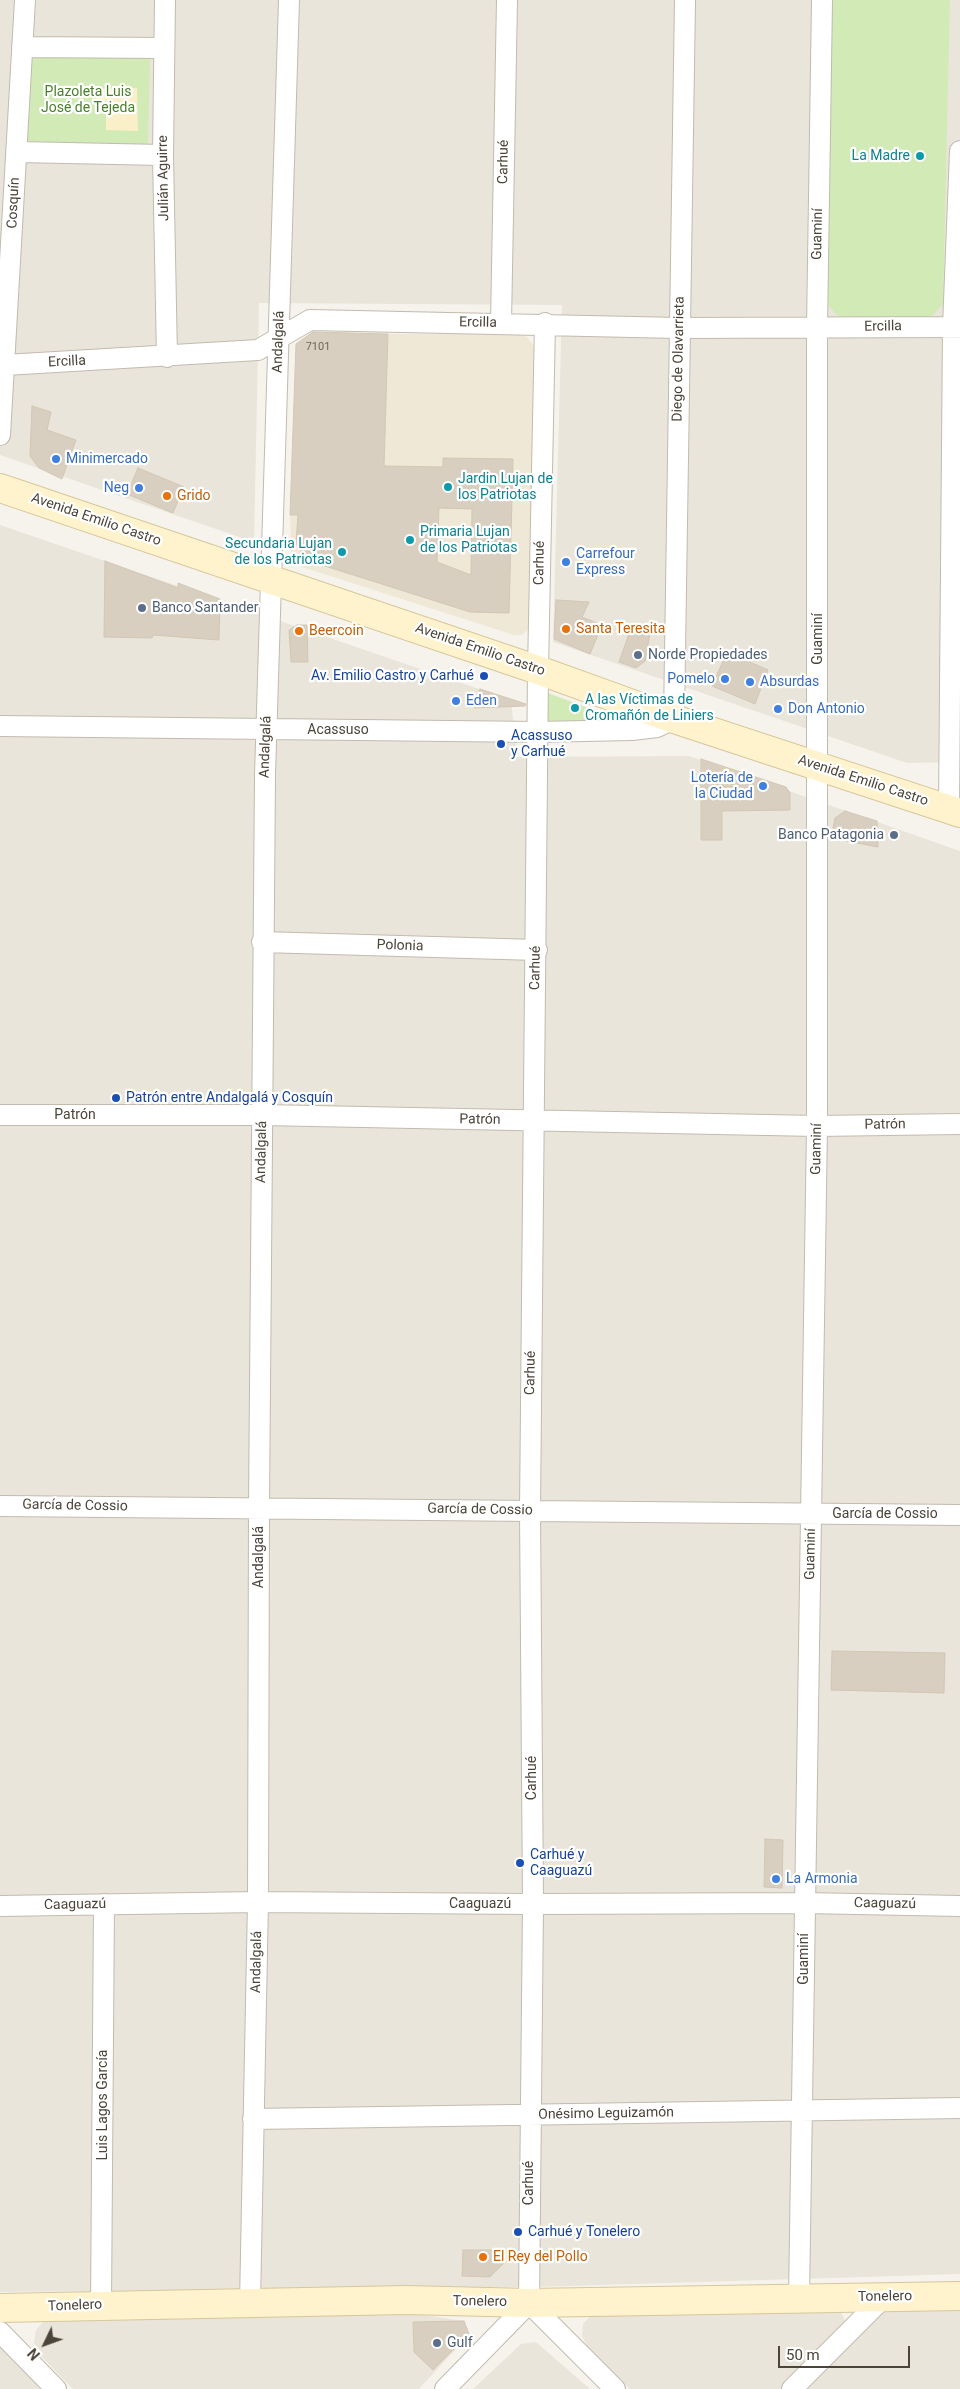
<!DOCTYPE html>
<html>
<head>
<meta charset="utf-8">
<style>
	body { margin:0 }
	#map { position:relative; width:960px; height:2389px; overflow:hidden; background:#f6f3ec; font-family:Roboto,sans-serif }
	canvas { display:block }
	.north { position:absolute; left:20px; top:2319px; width:50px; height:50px; -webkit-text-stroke:4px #fff; paint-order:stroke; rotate:228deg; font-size:14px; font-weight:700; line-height:20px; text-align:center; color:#4b4439 }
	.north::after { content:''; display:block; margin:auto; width:18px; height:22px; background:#4b4439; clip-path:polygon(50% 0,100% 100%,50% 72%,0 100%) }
	.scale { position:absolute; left:778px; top:2346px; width:132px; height:22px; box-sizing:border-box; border:2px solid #4b4439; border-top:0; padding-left:6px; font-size:15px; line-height:18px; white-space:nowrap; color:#4b4439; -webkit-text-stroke:4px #fff; paint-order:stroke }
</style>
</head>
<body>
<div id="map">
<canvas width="960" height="2389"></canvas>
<div class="north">N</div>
<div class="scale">50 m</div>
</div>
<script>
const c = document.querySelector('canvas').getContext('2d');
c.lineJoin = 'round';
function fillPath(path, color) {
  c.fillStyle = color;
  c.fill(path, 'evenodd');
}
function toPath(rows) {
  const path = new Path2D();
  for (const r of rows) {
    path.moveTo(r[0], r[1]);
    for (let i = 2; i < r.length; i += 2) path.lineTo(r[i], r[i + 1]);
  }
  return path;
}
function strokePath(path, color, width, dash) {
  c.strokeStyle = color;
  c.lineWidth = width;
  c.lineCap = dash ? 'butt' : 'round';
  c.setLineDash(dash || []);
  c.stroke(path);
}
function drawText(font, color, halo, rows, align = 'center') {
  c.font = font + ' Roboto,sans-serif';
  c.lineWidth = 4.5;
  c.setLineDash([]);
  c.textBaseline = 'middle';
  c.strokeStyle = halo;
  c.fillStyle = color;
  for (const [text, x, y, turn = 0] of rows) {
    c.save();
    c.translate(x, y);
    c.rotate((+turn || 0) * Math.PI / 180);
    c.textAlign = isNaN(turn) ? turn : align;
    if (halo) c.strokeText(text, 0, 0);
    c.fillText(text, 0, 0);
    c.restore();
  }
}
fillPath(toPath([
	[0,0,960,0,960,762,907,763,553,642,562,305,259,303,254,542,0,455],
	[0,525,511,700,517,757,689,756,960,851,960,2274,537,2287,0,2292],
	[960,2305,960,2389,804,2389,883,2310],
	[840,2310,845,2321,841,2330,781,2389,630,2389,587,2346,582,2336,583,2324,593,2313],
	[412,2313,463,2321,468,2336,419,2389,73,2389,40,2355,34,2343,36,2330,45,2320],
	[536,2342,590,2389,473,2389,521,2344],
	[0,2344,44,2389,0,2389]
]), '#eae5da');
fillPath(toPath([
	[388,334,517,334,527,337,536,348,531,624,527,631,521,635,514,635,302,567,296,563,291,551,290,515,382,518]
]), '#efe8d6');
fillPath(toPath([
	[832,0,950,0,943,304,933,315,923,319,839,317,825,302],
	[33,54,150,59,148,146,27,141],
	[548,693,623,721,548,723]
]), '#d2eab5');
fillPath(toPath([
	[137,88,138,131,106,130,106,112,96,111,96,89]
]), '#f9efc9');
const building = toPath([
	[313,332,388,334,384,466,443,467,443,458,513,459,509,613,470,612,306,560,296,544,298,515,290,515,296,344,313,332],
	[439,508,472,509,471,575,437,562,439,508],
	[32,406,51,412,47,430,76,440,62,479,39,468,30,456,32,406],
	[138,468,184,487,173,513,127,494,138,468],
	[105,561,178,588,178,583,220,599,219,640,153,635,152,638,104,637,105,561],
	[556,600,589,602,582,617,602,625,590,654,554,639,556,600],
	[297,625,307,625,308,662,291,662,289,630,297,625],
	[631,628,651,628,645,661,636,668,619,662,631,628],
	[727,652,768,670,755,704,712,686,727,652],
	[480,689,526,704,525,706,474,708,480,689],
	[701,759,786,787,790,793,790,810,722,811,722,840,701,840,701,759],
	[845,811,877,821,878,847,831,838,835,818,845,811],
	[832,1651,945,1653,944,1693,831,1690,832,1651],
	[765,1839,783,1840,782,1888,764,1887,765,1839],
	[463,2250,504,2250,504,2263,490,2277,462,2276,463,2250],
	[464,2321,469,2334,433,2370,414,2352,413,2322,464,2321]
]);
fillPath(building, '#d8cfc1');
strokePath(building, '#d3c7b4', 1);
const street = toPath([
	[165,0,163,155,167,357],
	[22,47,164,48],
	[17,152,163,155],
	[501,323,507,0],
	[5,365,258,350,310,320,679,328,960,327],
	[0,435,25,0],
	[0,726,538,732,632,730,657,727,674,719,685,0],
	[949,809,953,327,960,151],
	[262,942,537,950],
	[0,1115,262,1115,817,1126,960,1124],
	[0,1506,960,1515],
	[0,1906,258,1902,533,1904,804,1903,960,1906],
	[253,2119,960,2108],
	[799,2298,817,1126,817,328,822,0],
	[529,2303,615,2389],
	[250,2304,258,1902,259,1508,265,775,289,0],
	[101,2305,104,1904],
	[0,2332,56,2389],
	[445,2389,529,2303,533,1904,530,1511,538,670,545,323],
	[792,2389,884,2297]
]);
const secondary = toPath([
	[0,488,538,670,674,719,960,813],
	[0,2308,406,2300,529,2303,960,2296]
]);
strokePath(street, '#c2bbae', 22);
strokePath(secondary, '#d6c79b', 30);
strokePath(street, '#fff', 20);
strokePath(secondary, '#fff3cd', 28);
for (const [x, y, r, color] of [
	[920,156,5,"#0f9aa8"],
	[56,459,5,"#3f7fe0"],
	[448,487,5,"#0f9aa8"],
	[139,488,5,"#3f7fe0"],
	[167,496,5,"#e8710a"],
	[410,540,5,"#0f9aa8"],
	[342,552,5,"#0f9aa8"],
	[566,562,5,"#3f7fe0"],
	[142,608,5,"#5c6f8a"],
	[566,629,5,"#e8710a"],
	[299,631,5,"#e8710a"],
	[638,655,5,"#5c6f8a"],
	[484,676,5,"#1a4fb4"],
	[725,679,5,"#3f7fe0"],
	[750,682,5,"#3f7fe0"],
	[456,701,5,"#3f7fe0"],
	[575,708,5,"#0f9aa8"],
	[778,709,5,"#3f7fe0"],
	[501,744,5,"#1a4fb4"],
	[763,786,5,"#3f7fe0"],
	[894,835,5,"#5c6f8a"],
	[116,1098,5,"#1a4fb4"],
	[520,1863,5,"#1a4fb4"],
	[776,1879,5,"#3f7fe0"],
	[518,2232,5,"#1a4fb4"],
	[483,2257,5,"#e8710a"],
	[437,2343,5,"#5c6f8a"]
]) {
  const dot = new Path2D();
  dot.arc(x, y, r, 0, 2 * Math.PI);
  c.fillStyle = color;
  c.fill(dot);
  strokePath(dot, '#fff', 2);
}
drawText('11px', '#6e675b', null, [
	["7101",318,347]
]);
drawText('14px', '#4a7f2a', '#fff', [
	["Plazoleta Luis",88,92],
	["José de Tejeda",88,108]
]);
drawText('14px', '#0d838f', '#fff', [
	["La Madre",910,156,"right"],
	["Jardin Lujan de",458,479],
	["los Patriotas",458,495],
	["Primaria Lujan",420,532],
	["de los Patriotas",420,548],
	["Secundaria Lujan",332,544,"right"],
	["de los Patriotas",332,560,"right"],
	["A las Víctimas de",585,700],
	["Cromañón de Liniers",585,716]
], 'left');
drawText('14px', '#4b4439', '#fff', [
	["Carhué",504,162,-89],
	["Julián Aguirre",164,178,-91],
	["Cosquín",14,203,-87],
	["Guaminí",818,234,-89],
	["Ercilla",478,323,1],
	["Ercilla",883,327,-1],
	["Andalgalá",279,342,-88],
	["Diego de Olavarrieta",679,359,-89],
	["Ercilla",67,362,-3],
	["Avenida Emilio Castro",96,520,19],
	["Carhué",540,563,-89],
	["Guaminí",818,639,-90],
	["Avenida Emilio Castro",480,650,19],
	["Acassuso",338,730],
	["Andalgalá",266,747,-88],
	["Avenida Emilio Castro",863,781,18],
	["Polonia",400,946,2],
	["Carhué",536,968,-89],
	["Patrón",75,1115],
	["Patrón",480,1120,1],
	["Patrón",885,1125,-1],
	["Guaminí",817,1149,-89],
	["Andalgalá",262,1152,-89],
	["Carhué",531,1373,-89],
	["García de Cossio",75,1506,1],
	["García de Cossio",480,1510,1],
	["García de Cossio",885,1514],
	["Guaminí",811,1554,-89],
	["Andalgalá",259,1557,-90],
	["Carhué",532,1778,-90],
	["Caaguazú",480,1904],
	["Caaguazú",885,1904,1],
	["Caaguazú",75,1905,-1],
	["Guaminí",804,1959,-90],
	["Andalgalá",257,1962,-89],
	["Luis Lagos García",103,2105,-90],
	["Onésimo Leguizamón",606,2114,-1],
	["Carhué",529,2183,-90],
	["Tonelero",885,2297,-1],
	["Tonelero",480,2302,1],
	["Tonelero",75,2306,-2]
]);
drawText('14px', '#366cbe', '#fff', [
	["Minimercado",66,459],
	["Neg",129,488,"right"],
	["Carrefour",576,554],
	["Express",576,570],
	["Pomelo",715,679,"right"],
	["Absurdas",760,682],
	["Eden",466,701],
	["Don Antonio",788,709],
	["Lotería de",753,778,"right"],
	["la Ciudad",753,794,"right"],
	["La Armonia",786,1879]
], 'left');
drawText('14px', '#c56008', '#fff', [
	["Grido",177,496],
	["Santa Teresita",576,629],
	["Beercoin",309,631],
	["El Rey del Pollo",493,2257]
], 'left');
drawText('14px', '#4e5e75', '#fff', [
	["Banco Santander",152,608],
	["Norde Propiedades",648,655],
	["Banco Patagonia",884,835,"right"],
	["Gulf",447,2343]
], 'left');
drawText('14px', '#164399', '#fff', [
	["Av. Emilio Castro y Carhué",474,676,"right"],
	["Acassuso",511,736],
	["y Carhué",511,752],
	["Patrón entre Andalgalá y Cosquín",126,1098],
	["Carhué y",530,1855],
	["Caaguazú",530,1871],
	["Carhué y Tonelero",528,2232]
], 'left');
</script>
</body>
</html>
